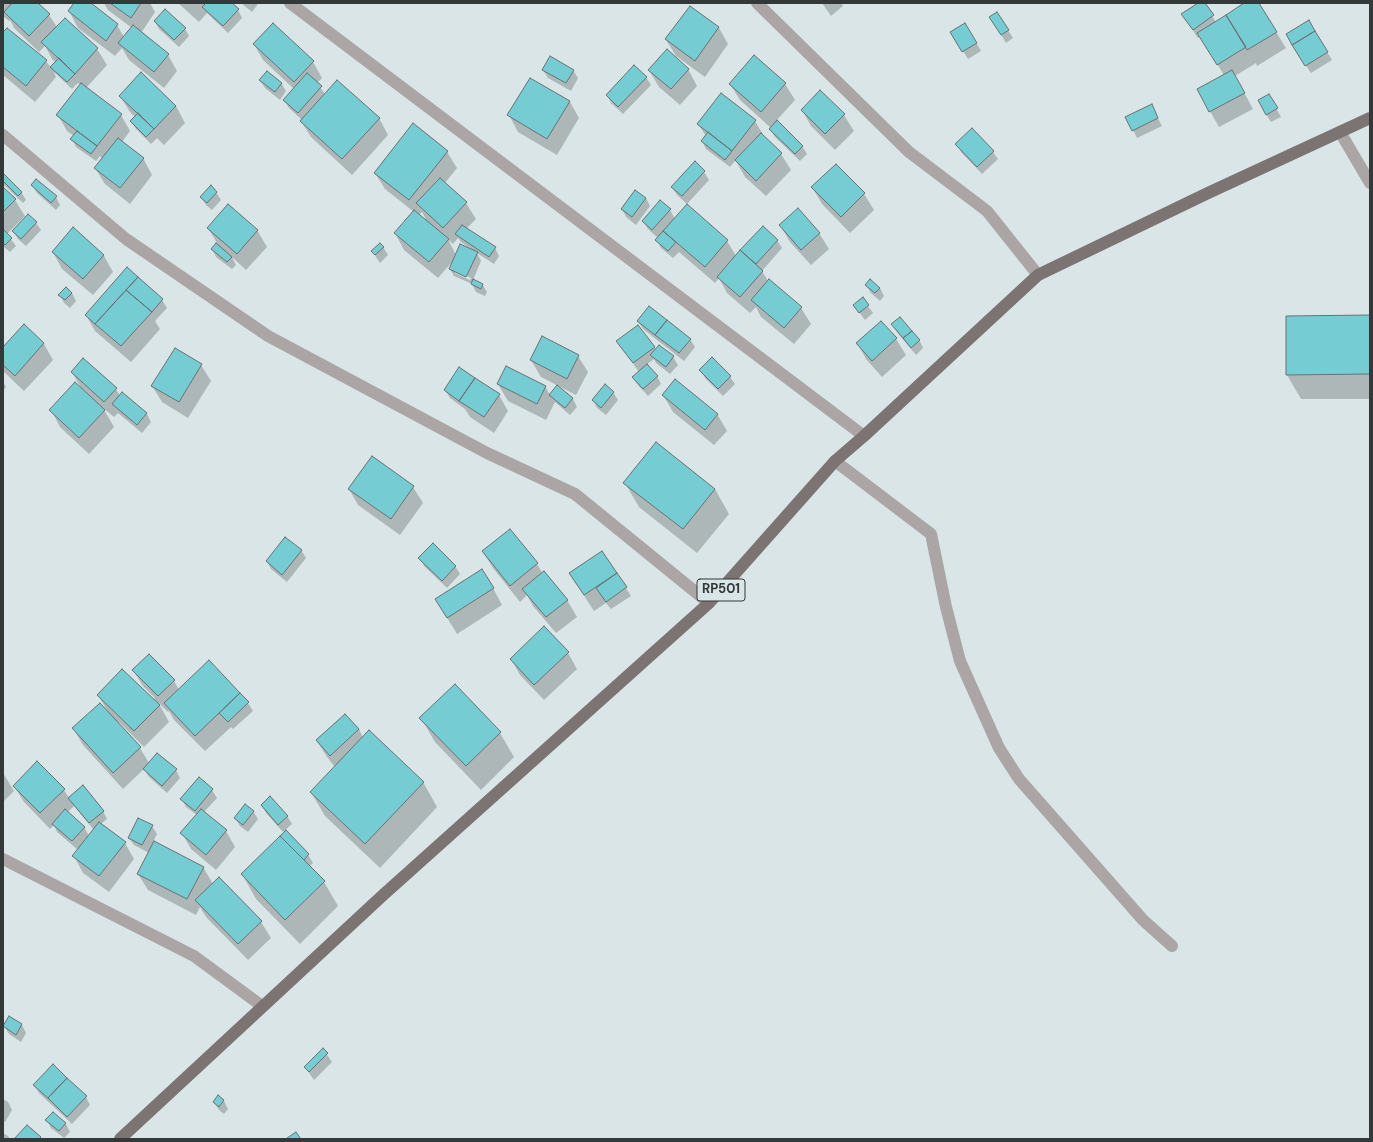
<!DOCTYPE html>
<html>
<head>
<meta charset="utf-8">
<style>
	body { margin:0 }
	#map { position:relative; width:1373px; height:1142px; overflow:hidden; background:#d9e5e6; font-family:"DM Sans",sans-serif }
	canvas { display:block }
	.frame { position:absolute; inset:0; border:4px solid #333838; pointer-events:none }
</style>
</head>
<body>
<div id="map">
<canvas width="1373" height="1142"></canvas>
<div class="frame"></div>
</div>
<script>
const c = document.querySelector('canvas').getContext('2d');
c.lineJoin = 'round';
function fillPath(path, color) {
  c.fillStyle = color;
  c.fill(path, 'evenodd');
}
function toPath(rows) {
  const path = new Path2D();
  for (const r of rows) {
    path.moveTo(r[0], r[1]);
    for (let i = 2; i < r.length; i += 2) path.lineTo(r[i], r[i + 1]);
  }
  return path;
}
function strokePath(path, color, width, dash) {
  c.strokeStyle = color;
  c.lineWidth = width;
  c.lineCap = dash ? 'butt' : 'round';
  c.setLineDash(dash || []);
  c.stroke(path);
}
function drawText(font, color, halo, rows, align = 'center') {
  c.font = font + ' "DM Sans",sans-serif';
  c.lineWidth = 3;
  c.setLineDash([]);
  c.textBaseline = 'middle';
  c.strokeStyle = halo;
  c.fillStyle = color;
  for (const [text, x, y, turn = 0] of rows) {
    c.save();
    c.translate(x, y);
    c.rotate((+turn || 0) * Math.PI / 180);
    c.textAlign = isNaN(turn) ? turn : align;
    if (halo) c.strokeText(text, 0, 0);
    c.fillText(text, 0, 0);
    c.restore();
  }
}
fillPath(toPath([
	[3,3,37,3,49,15,57,27,65,19,97,49,107,65,86,88,121,115,130,131,122,142,143,158,152,175,130,204,105,184,95,168,103,159,100,156,96,161,76,147,72,139,74,136,67,131,58,115,80,85,78,83,72,89,54,72,56,77,35,102,3,75,3,34,7,29,46,61,51,68,56,63,52,59,45,46,39,52,14,28,10,20,9,21,3,16],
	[76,3,89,3,117,25,124,37,132,28,108,10,104,3,150,3,155,12,141,33,168,55,177,71,164,88,129,60,122,48,115,56,78,28,69,11],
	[178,3,230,3,238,10,242,18,228,33,207,13,199,22],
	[241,3,258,3,258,4,252,12],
	[822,3,841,3,843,6,831,16],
	[1200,3,1204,3,1216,22,1246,3,1258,3,1286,48,1257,66,1256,63,1235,76,1253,109,1219,127,1210,111,1224,75,1200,36,1198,38,1187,22],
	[690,7,719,28,728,44,705,77,676,56,666,40],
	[997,13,1013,38,1006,43,990,17],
	[1308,21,1332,60,1311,73,1291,43],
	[155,22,185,29,189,36,179,47,159,29],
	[965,24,981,51,968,59,956,40],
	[254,44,313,62,322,78,317,83,325,94,379,118,388,135,352,175,311,137,301,121,302,120,289,108,284,100,294,89,263,60],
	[754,57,785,84,795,100,776,121,802,146,807,154,800,161,775,137,770,129,771,128,740,100,730,84],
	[688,69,697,86,680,105,659,87,649,70],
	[543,70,573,70,578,78,571,91,548,78],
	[646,77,651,85,623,114,611,103,607,95],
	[530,79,570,102,579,118,557,155,518,132,509,115],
	[260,80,281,83,286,91,280,100,265,88],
	[820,92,844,115,854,131,835,150,811,126,802,110],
	[721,95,755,121,765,138,781,154,791,170,766,196,745,177,737,163,735,161,730,167,706,149,702,141,706,136,698,124],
	[1269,95,1281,117,1271,122,1266,114],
	[120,96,176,106,185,123,164,145,157,138,151,144,136,129,131,121,135,117,130,112],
	[1151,105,1162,126,1137,138,1133,130],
	[413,125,447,152,457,168,445,183,466,203,476,219,466,229,495,248,499,256,494,264,477,253,481,261,473,280,482,284,487,292,485,296,476,292,472,284,454,276,450,269,452,262,438,278,404,250,395,233,414,212,385,189,375,173],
	[422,212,428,223,419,215],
	[458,238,461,242,472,250,456,255,448,239,453,244],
	[455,270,471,278,470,280,455,273],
	[957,144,993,152,998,159,982,174,961,152],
	[695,163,704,172,709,180,687,204,677,195,672,187],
	[836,165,864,194,874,210,850,233,822,204,812,187],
	[3,175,21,192,26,200,23,203,3,184],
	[32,185,56,197,60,205,56,210,37,193],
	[3,188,15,200,25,216,7,234,16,246,10,252,3,246],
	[216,192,221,200,212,210,206,205,201,197],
	[646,198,650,206,636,225,626,217,622,209],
	[670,210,675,219,727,241,736,256,763,227,777,240,782,248,762,271,768,281,801,308,811,324,794,344,761,317,756,307,750,313,727,293,719,278,715,283,679,252,673,258,661,248,657,240,658,238,648,229,643,221],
	[36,223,41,230,26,246,18,239,13,231],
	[780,225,819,233,829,249,811,265,790,242],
	[208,228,257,230,267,247,246,270,232,257,236,265,232,269,216,257,212,249,217,243],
	[73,229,104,256,113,272,93,295,62,269,53,252],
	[383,247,388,255,380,263,372,251],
	[866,285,880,288,884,296,880,301,871,293],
	[72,293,76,301,70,308,64,303,60,295],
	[862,298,873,313,865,320,854,305],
	[162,300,167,308,155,321,160,329,131,362,95,331,86,315],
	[1370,316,1370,399,1301,399,1287,375],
	[638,321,690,339,695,347,684,361,643,329],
	[892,325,919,340,923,348,916,355,897,332],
	[24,326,44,344,53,360,24,391,3,371,3,348],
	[896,339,906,355,882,377,866,359,857,343],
	[618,342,654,347,656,350,673,357,678,365,670,374,656,363,654,359,646,365,657,376,661,384,648,396,638,385,633,378,639,372],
	[578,356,588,372,576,395,541,377,531,360],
	[201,365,211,381,188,418,162,402,152,386],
	[701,370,730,377,735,384,723,396,705,378],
	[72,372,116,389,120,396,122,393,147,414,151,422,142,433,118,413,114,417,103,408,114,427,89,454,60,427,51,410,81,388],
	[3,382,6,387,3,391],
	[498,384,545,386,550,395,557,387,573,399,577,407,570,415,555,402,546,420,508,401],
	[445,390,499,395,508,411,494,433,470,417,465,409,450,398],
	[613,392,618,400,606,415,597,408,593,400],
	[663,395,717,414,727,431,714,445,673,412],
	[372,457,413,487,423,503,400,535,358,505,349,489],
	[625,483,715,489,729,514,697,553,639,507],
	[301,550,306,558,287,582,271,569,267,561],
	[483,552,537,564,543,574,567,600,577,617,556,633,533,606,527,595,520,602,493,568],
	[602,552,631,596,611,609,606,603,594,611,570,574],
	[420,558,455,566,460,574,447,588,424,566],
	[493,588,502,605,457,634,446,616],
	[568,653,577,669,544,700,520,675,511,659],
	[149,655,174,681,179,690,248,703,253,711,233,729,231,727,205,751,174,720,169,711,168,712,158,702,169,722,144,747,119,722,118,724,140,748,149,763,176,770,180,778,167,793,149,777,144,769,123,789,83,745,73,728,108,712,98,695,153,700,155,698,143,686,133,670],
	[454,686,500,733,514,757,481,790,435,742,421,718],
	[359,729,363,738,423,782,437,807,380,868,325,816,311,792,335,767,327,757,317,741],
	[3,773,14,791,3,802],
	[14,786,64,790,69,798,103,811,107,819,101,824,125,843,134,859,109,892,83,873,74,856,78,850,57,832,54,825,50,829,24,802],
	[74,806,94,830,89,836,84,827,67,813],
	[212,790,217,798,204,812,226,831,235,847,216,870,191,849,182,833,197,815,186,807,182,799],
	[262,805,287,816,292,824,283,832,266,813],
	[253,811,258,819,248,832,240,826,235,818],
	[152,826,157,834,153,842,203,867,213,884,219,879,261,922,271,938,248,960,206,917,200,907,196,915,148,890,138,874,149,853,134,845,129,838],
	[286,832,308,855,313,863,309,867,324,882,338,906,300,944,256,899,242,874],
	[9,1017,22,1025,26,1033,21,1042,9,1034,4,1026],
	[323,1049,332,1062,314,1080,305,1067],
	[35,1085,86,1097,90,1105,72,1124,39,1093],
	[218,1097,224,1101,228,1109,224,1114,219,1110,214,1102],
	[3,1099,8,1102,12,1110,5,1122,3,1121],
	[53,1113,66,1124,70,1132,64,1138,51,1128,47,1120],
	[3,1133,8,1136,10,1139,3,1139]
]), '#0003');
const building = toPath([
	[12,3,38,3,50,14,29,36,4,12,12,3],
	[74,3,91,3,118,24,106,41,68,11,74,3],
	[110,3,141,3,131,18,110,3],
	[206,3,232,3,239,9,223,26,202,7,206,3],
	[1198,3,1205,3,1214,15,1193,30,1181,14,1198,3],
	[1244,3,1259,3,1277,32,1247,50,1226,15,1244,3],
	[690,6,719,27,695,61,665,39,690,6],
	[165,9,186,28,174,40,154,21,165,9],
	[997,12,1009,30,1001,35,989,17,997,12],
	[1226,15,1246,47,1217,65,1197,33,1226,15],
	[65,18,98,48,75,74,41,42,65,18],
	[1309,20,1315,31,1292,45,1286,34,1309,20],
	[273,23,314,61,294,82,253,44,273,23],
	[965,23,977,43,962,52,950,32,965,23],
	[133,25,169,54,154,72,118,43,133,25],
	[7,28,47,60,26,86,3,67,3,32,7,28],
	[1315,31,1328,52,1305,66,1292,45,1315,31],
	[667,49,689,69,671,89,648,70,667,49],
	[754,55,786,83,761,112,729,84,754,55],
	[550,56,574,70,566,83,542,70,550,56],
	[59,58,75,74,67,82,50,67,59,58],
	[634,65,647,77,618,107,606,95,634,65],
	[1232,70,1245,93,1209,112,1197,89,1232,70],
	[267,71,282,83,275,92,259,80,267,71],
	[141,72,176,106,154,129,119,96,141,72],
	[307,73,322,86,298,113,283,100,307,73],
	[530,78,570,101,547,139,507,115,530,78],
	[337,80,380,118,342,159,300,121,337,80],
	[81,83,122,114,97,146,56,115,81,83],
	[820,90,845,114,825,134,801,110,820,90],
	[721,93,756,120,732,151,697,124,721,93],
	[1269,94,1278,108,1266,115,1258,100,1269,94],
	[1152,104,1158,118,1132,131,1125,117,1152,104],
	[138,113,154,129,146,137,130,121,138,113],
	[777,120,803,146,795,154,769,129,777,120],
	[413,123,448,151,409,200,374,173,413,123],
	[972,128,994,151,977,167,955,144,972,128],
	[77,131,97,146,91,154,70,139,77,131],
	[708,132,732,151,725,160,701,141,708,132],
	[761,133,782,153,756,181,735,160,761,133],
	[118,138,144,158,120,188,94,168,118,138],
	[695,161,705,171,682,196,671,187,695,161],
	[836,164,865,193,841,217,811,187,836,164],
	[3,173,22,192,18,196,3,181,3,173],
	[440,178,467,202,443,228,416,203,440,178],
	[36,179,57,196,51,203,31,185,36,179],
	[211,185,217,192,207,203,200,197,211,185],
	[3,187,16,199,3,212,3,187],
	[635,190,646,198,632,217,621,209,635,190],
	[660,200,671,209,652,230,642,221,660,200],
	[228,204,258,230,237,254,207,228,228,204],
	[687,204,728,240,705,267,663,231,687,204],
	[798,208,820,233,801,250,779,225,798,208],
	[414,210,449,239,429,262,394,233,414,210],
	[28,214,37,222,21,239,12,231,28,214],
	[462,225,496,247,489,257,455,234,462,225],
	[763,226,778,240,756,264,740,250,763,226],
	[73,227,104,255,83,279,52,252,73,227],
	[3,229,12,238,5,245,3,243,3,229],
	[663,231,676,242,668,251,655,240,663,231],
	[216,243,232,257,227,262,211,249,216,243],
	[380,243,384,247,375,255,371,251,380,243],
	[460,244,478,252,466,277,449,269,460,244],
	[740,250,763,271,740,297,717,277,740,250],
	[127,267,138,277,95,324,85,315,127,267],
	[138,277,163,299,152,312,126,290,138,277],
	[473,279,483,284,481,289,471,284,473,279],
	[769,279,802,307,784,328,751,300,769,279],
	[870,279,880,288,875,293,865,285,870,279],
	[66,287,72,293,65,300,58,295,66,287],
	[126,290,152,312,121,346,95,324,126,290],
	[863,297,869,305,859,313,853,305,863,297],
	[649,306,667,320,655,335,637,321,649,306],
	[1370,315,1370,374,1286,375,1286,316,1370,315],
	[900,317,912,331,903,338,891,324,900,317],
	[667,320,691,339,679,353,655,335,667,320],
	[881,321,897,338,872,361,856,343,881,321],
	[24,324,44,343,15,376,3,365,3,347,24,324],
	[638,325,655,347,633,363,616,341,638,325],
	[912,331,920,340,911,348,903,338,912,331],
	[542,336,579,355,567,379,530,360,542,336],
	[659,345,674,356,666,367,650,355,659,345],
	[175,348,202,364,179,402,151,386,175,348],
	[712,357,731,376,718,389,699,370,712,357],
	[83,358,117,388,104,402,71,372,83,358],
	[647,364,658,376,643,389,632,377,647,364],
	[506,366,546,386,537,404,497,384,506,366],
	[459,367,475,378,459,401,444,390,459,367],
	[475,378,500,394,484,417,459,401,475,378],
	[675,379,718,414,705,430,662,395,675,379],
	[75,382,105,410,79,438,49,410,75,382],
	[605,384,614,392,601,408,592,400,605,384],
	[557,385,573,398,565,408,549,395,557,385],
	[122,392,147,413,137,425,112,404,122,392],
	[656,442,715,489,683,529,623,483,656,442],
	[372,456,414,486,391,519,348,489,372,456],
	[510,529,538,563,510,586,482,551,510,529],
	[285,537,302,550,282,575,266,561,285,537],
	[433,543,456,566,442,581,418,558,433,543],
	[602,551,617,573,584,595,569,573,602,551],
	[482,569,494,588,447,618,435,599,482,569],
	[544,571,568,600,546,617,522,589,544,571],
	[617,573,627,587,606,602,596,588,617,573],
	[544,626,569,652,534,685,510,659,544,626],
	[149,654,175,680,158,696,132,670,149,654],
	[209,660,240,693,195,736,164,703,209,660],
	[122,669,160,705,134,731,97,695,122,669],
	[455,684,501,732,466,766,419,718,455,684],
	[240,693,249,702,228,722,219,713,240,693],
	[100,703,141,747,113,773,72,728,100,703],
	[345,714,359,729,330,756,316,740,345,714],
	[369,730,424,782,365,844,310,792,369,730],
	[157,753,177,769,162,786,143,769,157,753],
	[37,761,65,789,40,813,13,786,37,761],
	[199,777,213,789,195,811,180,799,199,777],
	[83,785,104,811,89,823,68,798,83,785],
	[270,796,288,816,278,825,261,805,270,796],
	[245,804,254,811,243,825,234,818,245,804],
	[65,809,85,827,72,841,52,824,65,809],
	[201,809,227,830,206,855,180,833,201,809],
	[138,818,153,825,142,845,128,838,138,818],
	[99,822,126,842,99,876,72,856,99,822],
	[286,830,309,854,304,860,280,836,286,830],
	[280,836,325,881,285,920,241,874,280,836],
	[154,841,204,867,187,899,137,874,154,841],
	[219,877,262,921,238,944,195,900,219,877],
	[9,1016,22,1024,16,1035,3,1026,9,1016],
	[323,1048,328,1053,309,1072,304,1067,323,1048],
	[53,1064,67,1078,48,1098,33,1085,53,1064],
	[67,1078,87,1096,67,1117,48,1098,67,1078],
	[218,1095,224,1100,219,1107,213,1102,218,1095],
	[53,1112,66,1123,59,1131,45,1120,53,1112],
	[27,1125,41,1137,39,1139,14,1139,27,1125],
	[296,1132,301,1139,288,1139,287,1138,296,1132]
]);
fillPath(building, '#75ccd3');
strokePath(building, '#677273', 1);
strokePath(toPath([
	[290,3,864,436],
	[757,3,909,152,987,211,1038,275],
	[1340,132,1370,183],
	[3,135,126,239,268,336,487,453,575,494,709,603],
	[835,461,931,534,946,607,960,661,999,748,1019,779,1143,920,1172,946],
	[3,859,194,956,262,1006]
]), '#aba5a5', 12);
strokePath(toPath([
	[120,1139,382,896,709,603,835,461,864,436,1038,275,1208,193,1370,118]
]), '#7c7373', 12);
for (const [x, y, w] of [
	[721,590,48]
]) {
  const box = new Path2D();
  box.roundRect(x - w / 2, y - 11, w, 22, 3);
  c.fillStyle = '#d9e5e6';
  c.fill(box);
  strokePath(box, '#333838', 1);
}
drawText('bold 13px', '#333838', null, [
	["RP501",721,590]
]);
</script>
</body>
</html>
